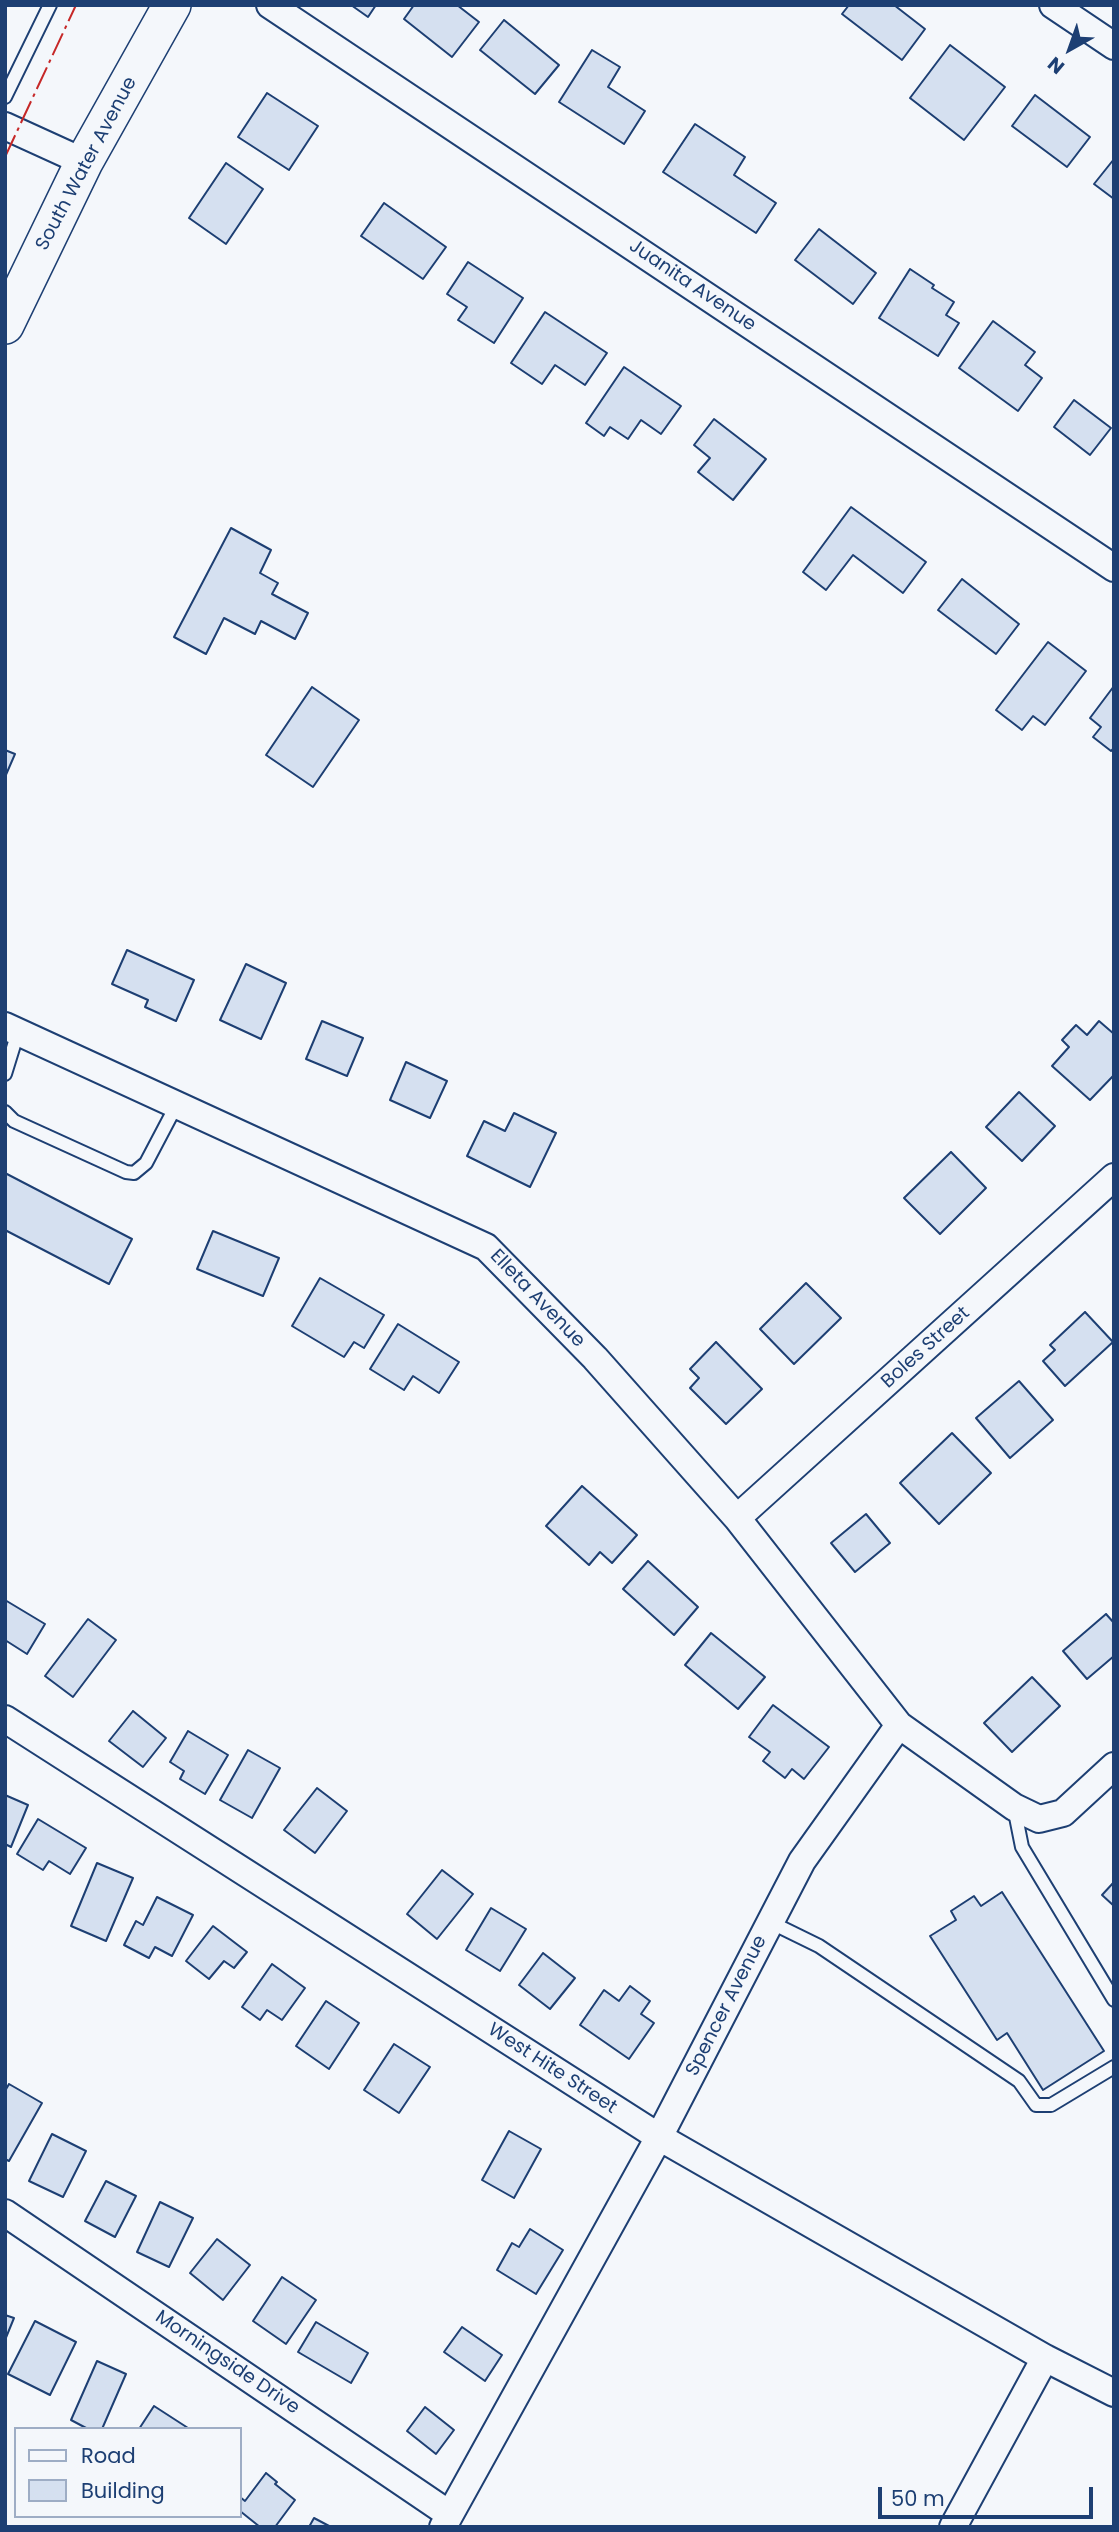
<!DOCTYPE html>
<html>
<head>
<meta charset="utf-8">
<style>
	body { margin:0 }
	#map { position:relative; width:1119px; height:2532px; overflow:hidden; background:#f4f7fb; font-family:Poppins,sans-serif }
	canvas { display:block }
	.frame { position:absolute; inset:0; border:7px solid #1d3f73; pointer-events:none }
	.legend { position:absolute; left:14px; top:2427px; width:228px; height:91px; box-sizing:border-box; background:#f4f7fb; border:2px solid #9eadc5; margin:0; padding:9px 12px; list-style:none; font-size:21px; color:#1d3f73 }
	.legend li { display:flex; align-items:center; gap:14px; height:35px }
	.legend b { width:35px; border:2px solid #9eadc5 }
	.north { position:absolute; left:1035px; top:14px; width:70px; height:70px; -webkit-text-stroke:5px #f4f7fb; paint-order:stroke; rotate:220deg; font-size:19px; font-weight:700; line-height:28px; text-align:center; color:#1d3f73 }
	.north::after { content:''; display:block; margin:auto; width:24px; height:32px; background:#1d3f73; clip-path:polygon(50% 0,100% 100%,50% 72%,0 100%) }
	.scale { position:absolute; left:878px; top:2487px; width:215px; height:32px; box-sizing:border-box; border:4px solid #1d3f73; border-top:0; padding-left:9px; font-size:21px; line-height:24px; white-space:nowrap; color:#1d3f73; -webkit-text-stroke:5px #f4f7fb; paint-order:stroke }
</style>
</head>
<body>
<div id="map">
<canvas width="1119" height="2532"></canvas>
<div class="frame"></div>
<ul class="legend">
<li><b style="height:9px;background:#f4f7fb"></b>Road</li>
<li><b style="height:19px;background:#d5e0f0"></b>Building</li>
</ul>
<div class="north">N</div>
<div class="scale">50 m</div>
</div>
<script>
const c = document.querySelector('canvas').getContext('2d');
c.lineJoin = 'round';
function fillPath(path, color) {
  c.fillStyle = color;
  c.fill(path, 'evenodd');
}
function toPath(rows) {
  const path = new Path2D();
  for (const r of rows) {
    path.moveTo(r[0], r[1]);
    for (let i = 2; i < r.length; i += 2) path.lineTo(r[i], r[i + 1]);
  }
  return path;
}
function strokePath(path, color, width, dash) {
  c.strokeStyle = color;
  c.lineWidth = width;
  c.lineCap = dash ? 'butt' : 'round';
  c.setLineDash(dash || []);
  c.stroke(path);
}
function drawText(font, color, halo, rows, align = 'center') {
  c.font = font + ' Poppins,sans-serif';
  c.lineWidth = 5;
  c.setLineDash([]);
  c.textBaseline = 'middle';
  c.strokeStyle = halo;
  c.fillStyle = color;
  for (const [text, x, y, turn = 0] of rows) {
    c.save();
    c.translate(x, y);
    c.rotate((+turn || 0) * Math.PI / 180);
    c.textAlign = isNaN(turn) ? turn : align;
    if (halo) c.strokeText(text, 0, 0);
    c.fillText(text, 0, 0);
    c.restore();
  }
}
const building = toPath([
	[351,5,376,5,368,17,351,5],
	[414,5,457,5,479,22,452,57,404,19,414,5],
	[849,5,894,5,925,29,902,60,842,14,849,5],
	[504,20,559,65,535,94,480,50,504,20],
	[950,45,1005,87,964,140,910,98,950,45],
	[592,50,620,67,608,87,645,111,624,144,559,102,592,50],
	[267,93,318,126,289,170,238,137,267,93],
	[1035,95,1090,137,1067,167,1012,126,1035,95],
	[695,124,745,157,734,175,776,203,756,233,663,172,695,124],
	[1114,159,1114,199,1094,184,1114,159],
	[226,163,263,189,226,244,189,218,226,163],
	[384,203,446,247,423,279,361,236,384,203],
	[819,229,876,273,853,304,795,260,819,229],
	[468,262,523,298,494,343,458,320,467,307,447,294,468,262],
	[910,269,934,285,932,288,954,302,946,315,959,323,938,356,879,318,910,269],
	[545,312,607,353,585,385,555,365,542,384,511,363,545,312],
	[993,321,1035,352,1025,365,1042,378,1018,411,959,368,993,321],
	[624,367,681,406,661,434,641,420,628,439,610,427,604,436,586,423,624,367],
	[1074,400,1111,428,1090,455,1054,427,1074,400],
	[714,419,766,459,733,500,698,472,710,458,694,445,714,419],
	[851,507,926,562,903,593,853,555,826,590,803,572,851,507],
	[231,528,271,550,260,573,278,583,272,594,308,613,295,639,261,621,255,634,224,618,206,654,174,637,231,528],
	[962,579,1019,624,996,654,938,610,962,579],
	[1048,642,1086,671,1045,725,1033,716,1022,730,996,710,1048,642],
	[1114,686,1114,748,1111,751,1093,737,1101,727,1090,718,1114,686],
	[312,687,359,720,313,787,266,755,312,687],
	[5,750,15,754,5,777,5,750],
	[127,950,194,980,176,1021,145,1007,148,1000,112,984,127,950],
	[246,964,286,983,261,1039,220,1020,246,964],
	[322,1021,363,1038,347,1076,306,1059,322,1021],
	[1099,1021,1114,1034,1114,1075,1090,1100,1052,1066,1069,1047,1062,1040,1076,1025,1087,1035,1099,1021],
	[406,1062,447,1081,430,1118,390,1100,406,1062],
	[1019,1092,1055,1126,1022,1161,986,1127,1019,1092],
	[514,1113,556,1133,530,1187,467,1156,484,1121,505,1131,514,1113],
	[951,1152,986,1188,940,1234,904,1198,951,1152],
	[5,1173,132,1239,109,1284,5,1230,5,1173],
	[213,1231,279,1258,263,1296,197,1269,213,1231],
	[320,1278,384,1315,364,1348,354,1342,344,1357,292,1326,320,1278],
	[806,1283,841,1318,794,1364,760,1329,806,1283],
	[1085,1312,1113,1342,1065,1386,1043,1361,1055,1350,1050,1345,1085,1312],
	[398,1324,459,1362,439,1393,413,1376,404,1390,370,1369,398,1324],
	[716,1342,762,1389,726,1424,690,1388,699,1378,690,1369,716,1342],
	[1019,1381,1053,1420,1010,1458,976,1418,1019,1381],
	[952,1433,991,1473,939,1524,900,1483,952,1433],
	[582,1486,637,1535,612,1563,600,1552,589,1565,546,1526,582,1486],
	[866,1514,890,1543,855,1572,831,1543,866,1514],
	[648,1561,698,1607,674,1635,623,1589,648,1561],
	[5,1600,45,1624,27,1654,5,1640,5,1600],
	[1106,1614,1114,1623,1114,1656,1087,1679,1063,1651,1106,1614],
	[88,1619,116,1640,73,1697,45,1676,88,1619],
	[711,1633,765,1677,738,1709,685,1665,711,1633],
	[1032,1677,1060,1706,1012,1752,984,1723,1032,1677],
	[773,1705,829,1747,804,1779,792,1769,785,1778,763,1761,770,1752,749,1737,773,1705],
	[133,1711,166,1738,143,1767,109,1741,133,1711],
	[188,1731,228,1755,205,1794,180,1779,184,1771,170,1762,188,1731],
	[248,1750,280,1768,252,1818,220,1800,248,1750],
	[317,1788,347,1811,315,1853,284,1830,317,1788],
	[5,1795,28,1805,11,1847,5,1844,5,1795],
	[38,1819,86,1848,70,1874,49,1861,43,1870,17,1854,38,1819],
	[97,1863,133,1878,106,1941,71,1926,97,1863],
	[442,1870,473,1894,437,1939,407,1914,442,1870],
	[1114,1882,1114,1906,1102,1895,1114,1882],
	[1002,1892,1104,2051,1043,2090,1007,2033,997,2040,930,1936,956,1920,951,1911,974,1896,981,1906,1002,1892],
	[157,1897,193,1915,172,1956,155,1947,149,1958,124,1945,136,1921,143,1925,157,1897],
	[491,1908,526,1929,500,1971,466,1950,491,1908],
	[213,1926,247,1952,234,1968,224,1961,209,1979,186,1961,213,1926],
	[543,1953,575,1978,550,2009,519,1985,543,1953],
	[272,1964,305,1988,282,2020,267,2010,260,2020,242,2007,272,1964],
	[630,1986,650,2001,641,2014,654,2023,629,2059,580,2025,604,1990,619,2001,630,1986],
	[326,2001,359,2023,329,2069,296,2046,326,2001],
	[394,2044,430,2067,399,2113,364,2090,394,2044],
	[9,2084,42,2103,9,2161,5,2159,5,2091,9,2084],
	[509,2131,541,2149,514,2198,482,2180,509,2131],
	[52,2134,86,2151,63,2197,29,2181,52,2134],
	[106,2181,136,2196,115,2237,85,2221,106,2181],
	[160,2202,193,2218,169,2267,137,2252,160,2202],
	[530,2229,563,2250,536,2294,497,2270,512,2243,519,2247,530,2229],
	[217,2239,250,2265,223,2300,190,2273,217,2239],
	[282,2277,316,2300,286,2344,253,2321,282,2277],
	[5,2315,14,2318,5,2340,5,2315],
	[35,2321,76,2342,50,2395,8,2374,35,2321],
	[316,2322,368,2353,351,2383,298,2352,316,2322],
	[462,2327,502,2355,485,2381,444,2352,462,2327],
	[97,2361,126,2374,102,2429,88,2429,71,2420,97,2361],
	[154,2406,188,2428,187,2429,139,2429,154,2406],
	[425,2407,454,2430,436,2454,407,2431,425,2407],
	[266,2473,277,2482,275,2484,295,2500,275,2527,260,2527,240,2511,240,2497,245,2501,266,2473],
	[314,2518,331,2527,309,2527,314,2518]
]);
fillPath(building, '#d5e0f0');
strokePath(building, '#1d3f73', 2);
const service = toPath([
	[5,97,50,5],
	[5,1074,18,1032],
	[5,1112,14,1121,126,1172,134,1173,146,1163,176,1106],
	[1014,1807,1022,1847,1114,2000],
	[770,1922,819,1946,1019,2081,1036,2105,1051,2105,1114,2067]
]);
const minor = toPath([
	[270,5,1114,568],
	[1053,5,1114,46],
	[5,126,84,162],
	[5,1026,486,1247,595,1358,737,1518,899,1725,1014,1807,1039,1819,1063,1813,1114,1766],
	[737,1518,1114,1177],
	[5,1719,659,2137,1045,2358,1114,2393],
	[5,2213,449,2514],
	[443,2527,659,2137,802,1861,899,1725],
	[953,2527,1045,2358]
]);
const secondary = toPath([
	[5,325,84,162,172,5]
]);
strokePath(service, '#1d3f73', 16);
strokePath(minor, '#1d3f73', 30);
strokePath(secondary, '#1d3f73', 40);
strokePath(service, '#f4f7fb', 12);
strokePath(minor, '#f4f7fb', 26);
strokePath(secondary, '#f4f7fb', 37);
strokePath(toPath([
	[5,157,76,5]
]), '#c62828', 2, [24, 5, 3.5, 5]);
drawText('19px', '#1d3f73', '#f4f7fb', [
	["South Water Avenue",87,164,-62],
	["Juanita Avenue",692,286,34],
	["Elleta Avenue",537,1299,46],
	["Boles Street",926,1348,-42],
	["Spencer Avenue",727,2006,-63],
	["West Hite Street",552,2069,33],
	["Morningside Drive",227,2363,34]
]);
</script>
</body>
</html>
